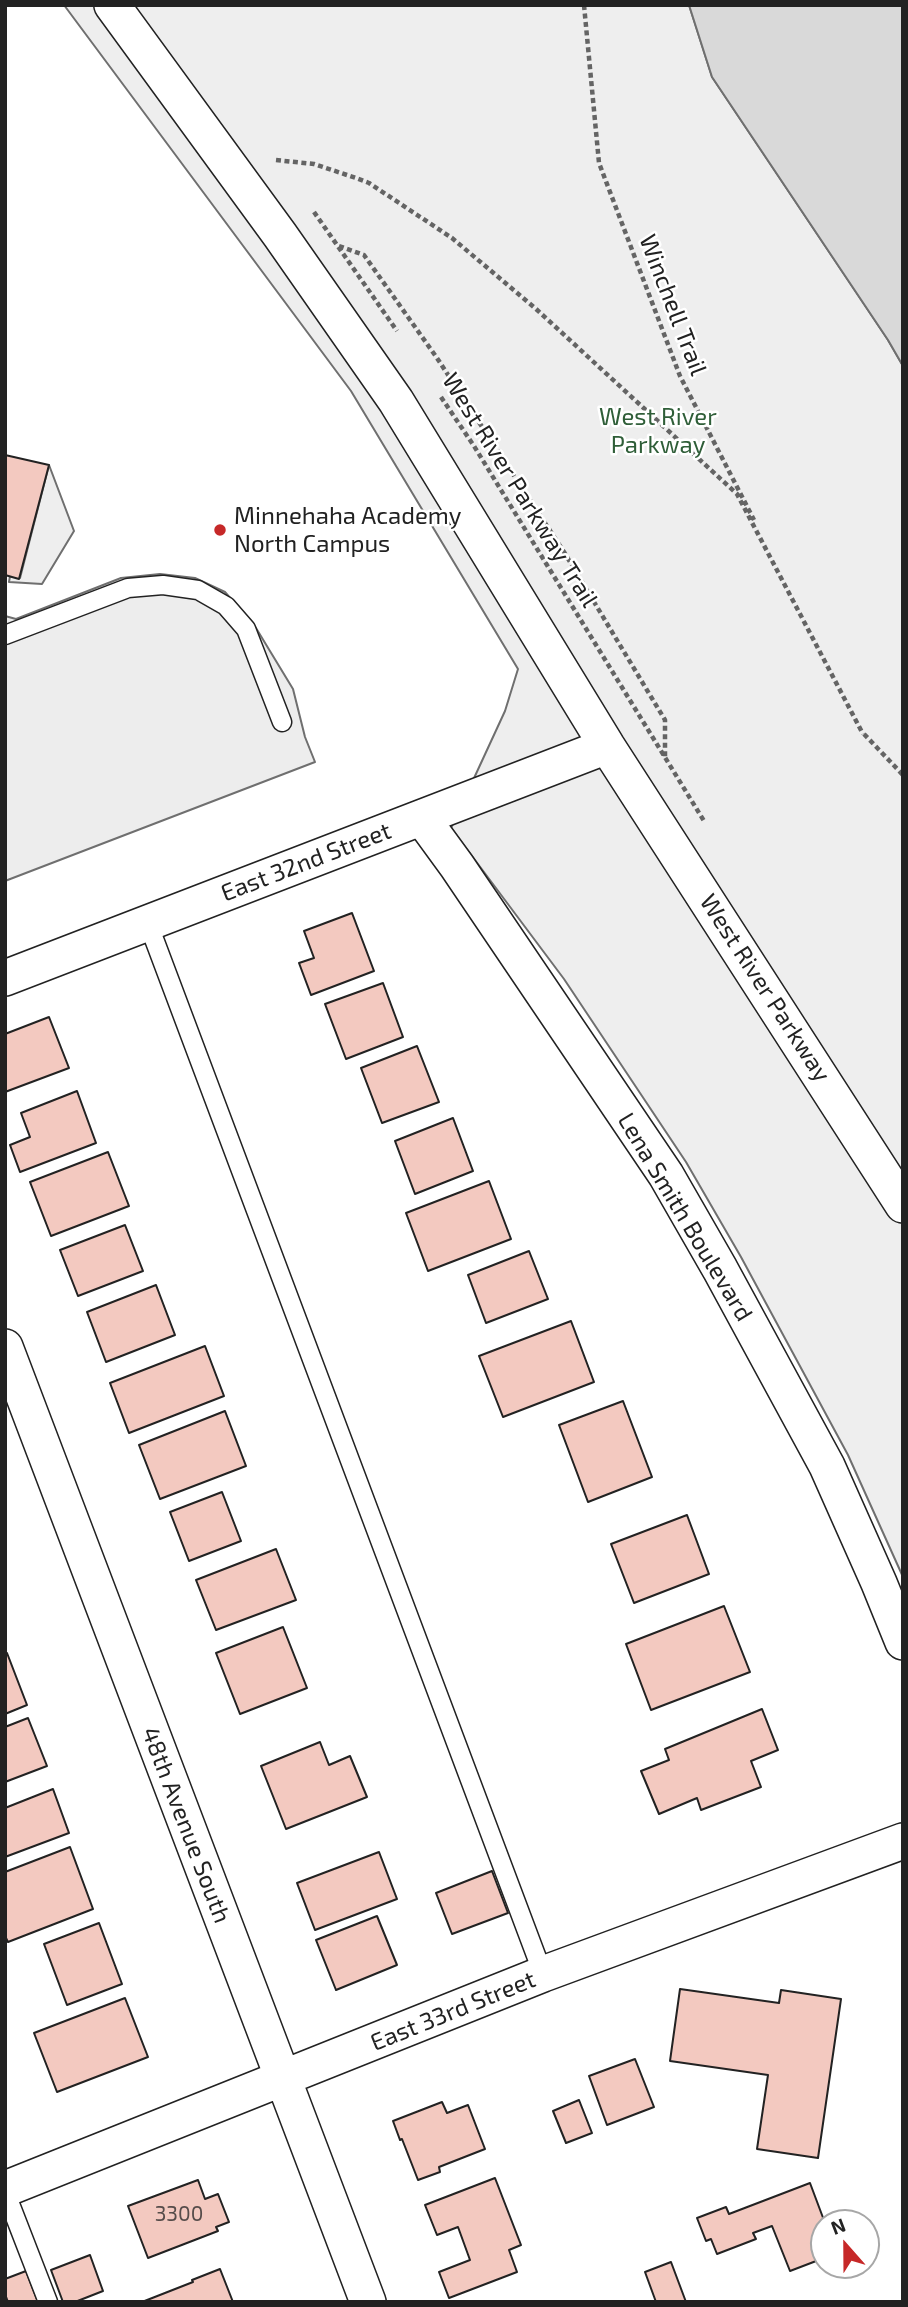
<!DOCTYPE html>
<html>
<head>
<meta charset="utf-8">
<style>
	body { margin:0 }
	#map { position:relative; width:908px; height:2307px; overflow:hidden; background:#fff; font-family:"Exo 2",sans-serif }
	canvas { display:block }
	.frame { position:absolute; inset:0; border:7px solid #222; pointer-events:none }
	.north { position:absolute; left:810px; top:2209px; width:70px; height:70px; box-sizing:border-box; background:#fff; border:2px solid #a7a7a7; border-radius:50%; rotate:339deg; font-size:19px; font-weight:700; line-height:28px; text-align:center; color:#222 }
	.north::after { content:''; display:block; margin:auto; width:24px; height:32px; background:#c62828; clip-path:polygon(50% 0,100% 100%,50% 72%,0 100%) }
</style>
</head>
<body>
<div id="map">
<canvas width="908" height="2307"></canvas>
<div class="frame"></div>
<div class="north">N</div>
</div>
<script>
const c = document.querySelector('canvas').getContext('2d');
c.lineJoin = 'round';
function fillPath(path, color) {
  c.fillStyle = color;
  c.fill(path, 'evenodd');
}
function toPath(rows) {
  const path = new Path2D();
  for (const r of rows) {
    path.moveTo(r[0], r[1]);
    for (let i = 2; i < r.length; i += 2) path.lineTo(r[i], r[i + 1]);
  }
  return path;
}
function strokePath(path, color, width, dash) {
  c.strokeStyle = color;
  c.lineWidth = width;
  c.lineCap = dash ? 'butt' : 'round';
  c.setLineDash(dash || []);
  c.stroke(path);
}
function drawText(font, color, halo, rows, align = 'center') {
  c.font = font + ' "Exo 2",sans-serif';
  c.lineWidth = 5;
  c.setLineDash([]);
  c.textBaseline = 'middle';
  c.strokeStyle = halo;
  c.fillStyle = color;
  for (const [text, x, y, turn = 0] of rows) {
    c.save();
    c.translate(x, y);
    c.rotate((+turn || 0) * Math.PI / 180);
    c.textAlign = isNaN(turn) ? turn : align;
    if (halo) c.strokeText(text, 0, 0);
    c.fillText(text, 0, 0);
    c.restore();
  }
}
const green = toPath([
	[64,5,689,5,712,77,888,340,903,366,903,1577,848,1455,741,1257,686,1162,564,979,451,828,505,711,518,669,351,391,64,5],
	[49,465,74,531,42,584,9,582,10,576,20,578,49,465]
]);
fillPath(green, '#eee');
strokePath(green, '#6f6f6f', 2);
const parking = toPath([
	[160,574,195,578,225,592,256,628,293,689,305,737,315,762,5,881,5,616,16,619,121,578,160,574]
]);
fillPath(parking, '#ededed');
strokePath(parking, '#6f6f6f', 2);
const water = toPath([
	[689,5,903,5,903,366,888,340,712,77,689,5]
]);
fillPath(water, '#d9d9d9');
strokePath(water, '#6f6f6f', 2);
const building = toPath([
	[5,455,49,465,19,579,5,575,5,455],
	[352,913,374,971,311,995,299,963,314,958,304,931,352,913],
	[383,983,403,1037,346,1059,325,1004,383,983],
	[49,1017,69,1068,5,1092,5,1034,49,1017],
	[417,1046,439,1102,382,1123,361,1068,417,1046],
	[77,1091,96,1143,20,1172,10,1145,30,1137,21,1113,77,1091],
	[453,1118,473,1171,415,1194,395,1141,453,1118],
	[108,1152,129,1206,51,1236,30,1182,108,1152],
	[489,1181,511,1239,428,1271,406,1213,489,1181],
	[125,1225,143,1271,78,1296,60,1250,125,1225],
	[529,1251,548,1299,486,1323,468,1275,529,1251],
	[156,1285,175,1335,106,1362,87,1312,156,1285],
	[571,1321,594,1382,503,1417,479,1356,571,1321],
	[205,1346,224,1396,129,1433,110,1383,205,1346],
	[623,1401,652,1477,588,1502,559,1425,623,1401],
	[225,1411,246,1466,160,1499,139,1445,225,1411],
	[222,1492,241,1541,189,1561,170,1512,222,1492],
	[687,1515,709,1574,634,1603,611,1544,687,1515],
	[276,1549,296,1600,216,1630,196,1580,276,1549],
	[724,1606,750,1672,651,1710,626,1644,724,1606],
	[283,1627,307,1688,240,1714,216,1653,283,1627],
	[7,1653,27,1705,5,1714,5,1654,7,1653],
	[762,1709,778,1750,751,1761,761,1787,701,1810,697,1798,659,1814,641,1771,669,1760,665,1749,762,1709],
	[28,1718,47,1766,5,1782,5,1727,28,1718],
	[320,1742,329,1765,350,1756,367,1797,286,1829,261,1766,320,1742],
	[53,1789,69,1833,5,1857,5,1808,53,1789],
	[70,1847,93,1909,8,1942,5,1936,5,1872,70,1847],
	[379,1852,397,1899,315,1930,297,1883,379,1852],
	[492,1871,508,1913,452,1934,436,1893,492,1871],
	[377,1916,397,1965,336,1990,316,1940,377,1916],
	[99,1923,122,1984,67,2005,44,1944,99,1923],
	[680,1989,779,2003,781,1990,841,1999,818,2158,757,2149,768,2075,670,2061,680,1989],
	[125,1998,148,2057,57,2092,34,2033,125,1998],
	[635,2059,654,2107,607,2125,589,2076,635,2059],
	[579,2100,592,2133,566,2143,553,2111,579,2100],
	[442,2102,447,2113,468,2105,485,2149,439,2167,440,2172,418,2180,402,2139,400,2140,393,2121,442,2102],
	[495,2178,521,2245,509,2250,517,2272,449,2298,439,2272,470,2260,458,2227,437,2235,425,2205,495,2178],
	[198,2180,205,2199,218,2194,229,2222,216,2227,218,2231,148,2258,128,2206,198,2180],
	[810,2183,825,2223,824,2258,790,2271,772,2226,753,2233,756,2239,717,2254,711,2239,706,2241,697,2218,726,2207,729,2214,810,2183],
	[90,2255,103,2291,75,2302,63,2302,51,2270,90,2255],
	[671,2262,686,2302,656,2302,645,2272,671,2262],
	[220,2269,233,2302,142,2302,193,2282,192,2280,220,2269],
	[26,2271,38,2302,8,2302,5,2294,5,2279,26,2271]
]);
fillPath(building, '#f3c9c0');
strokePath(building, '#222', 2);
const service = toPath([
	[5,635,128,588,163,585,198,590,226,606,246,629,282,722],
	[148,923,543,1974],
	[5,2191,48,2302]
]);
const minor = toPath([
	[112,5,280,235,396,401,607,746,903,1205],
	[422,818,457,866,666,1175,720,1269,827,1466,879,1583,903,1642],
	[5,978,607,746],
	[5,1347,368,2302],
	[5,2189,543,1974,903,1841]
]);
strokePath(service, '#222', 21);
strokePath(minor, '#222', 38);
strokePath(toPath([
	[584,5,599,163,680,376,754,520],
	[276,160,314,164,356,178,369,183,452,238,535,308,737,494,863,734],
	[314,212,397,331],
	[339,246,364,255,437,358,564,552,665,720,665,757],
	[441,397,474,446,704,821],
	[864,734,903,775]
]), '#646464', 4.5, [5, 3.5]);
strokePath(service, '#fff', 18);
strokePath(minor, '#fff', 35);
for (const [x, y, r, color] of [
	[220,530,7,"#c62828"]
]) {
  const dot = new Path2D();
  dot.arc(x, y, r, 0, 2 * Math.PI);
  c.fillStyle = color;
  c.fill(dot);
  strokePath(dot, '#fff', 2.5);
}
drawText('21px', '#564c4a', null, [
	["3300",179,2214]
]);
drawText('24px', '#222', '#fff', [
	["Winchell Trail",673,305,69],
	["West River Parkway Trail",520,490,58],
	["East 32nd Street",306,862,-21],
	["West River Parkway",765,988,57],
	["Lena Smith Boulevard",685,1217,59],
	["48th Avenue South",186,1825,69],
	["East 33rd Street",453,2011,-22]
]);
drawText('24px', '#2f5e38', '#fff', [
	["West River",658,417],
	["Parkway",658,445]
]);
drawText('24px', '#222', '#fff', [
	["Minnehaha Academy",234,516],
	["North Campus",234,544]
], 'left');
</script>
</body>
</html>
